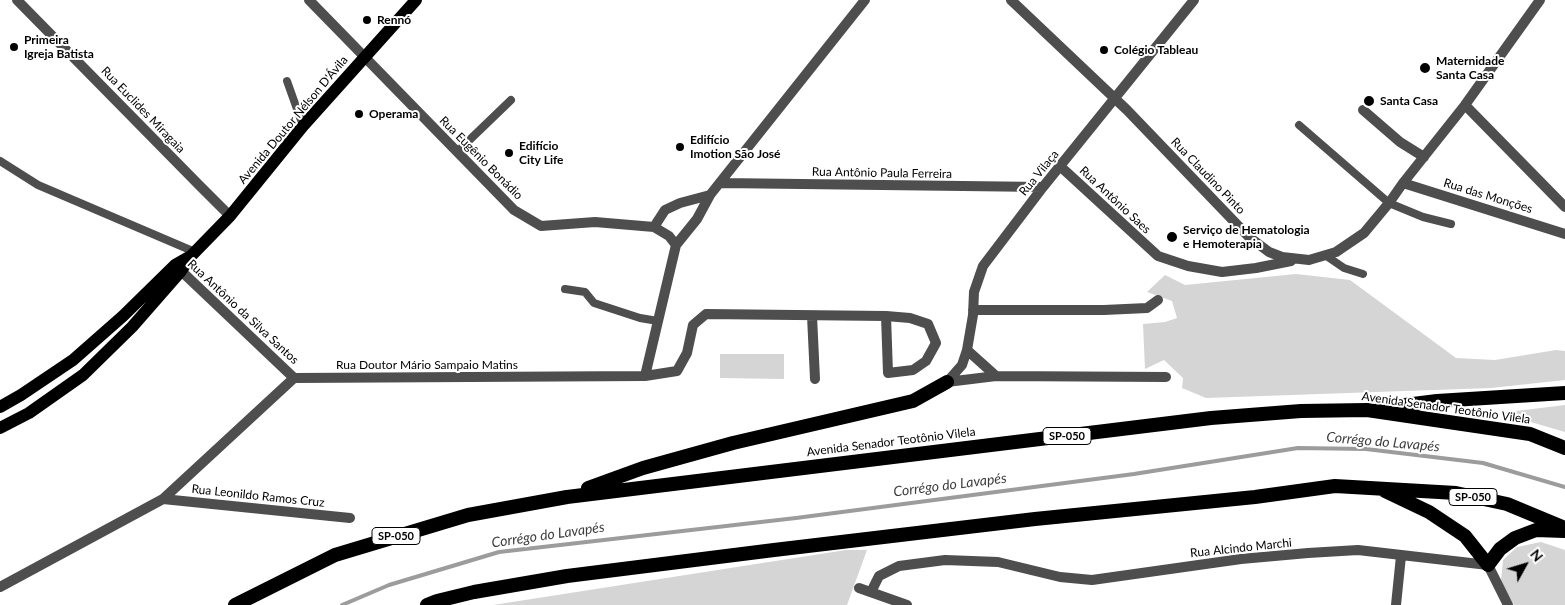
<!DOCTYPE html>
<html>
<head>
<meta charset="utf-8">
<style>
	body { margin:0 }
	#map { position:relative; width:1565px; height:605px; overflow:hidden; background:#fff; font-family:Lato,sans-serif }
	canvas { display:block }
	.north { position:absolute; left:1500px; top:540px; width:50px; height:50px; -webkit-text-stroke:4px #fff; paint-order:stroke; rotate:51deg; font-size:14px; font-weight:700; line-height:20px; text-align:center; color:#000 }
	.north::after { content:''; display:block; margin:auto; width:18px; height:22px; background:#000; clip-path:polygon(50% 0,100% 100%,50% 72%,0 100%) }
</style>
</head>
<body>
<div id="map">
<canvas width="1565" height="605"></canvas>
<div class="north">N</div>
</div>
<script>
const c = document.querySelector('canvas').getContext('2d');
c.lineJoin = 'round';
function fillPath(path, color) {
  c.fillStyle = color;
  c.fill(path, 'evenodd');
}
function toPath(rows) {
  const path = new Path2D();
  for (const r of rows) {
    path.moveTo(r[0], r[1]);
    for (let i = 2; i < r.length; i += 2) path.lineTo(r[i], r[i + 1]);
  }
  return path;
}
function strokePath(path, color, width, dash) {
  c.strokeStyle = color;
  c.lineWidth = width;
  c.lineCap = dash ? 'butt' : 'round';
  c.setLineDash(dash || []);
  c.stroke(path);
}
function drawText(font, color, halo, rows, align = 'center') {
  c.font = font + ' Lato,sans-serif';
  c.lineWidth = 4;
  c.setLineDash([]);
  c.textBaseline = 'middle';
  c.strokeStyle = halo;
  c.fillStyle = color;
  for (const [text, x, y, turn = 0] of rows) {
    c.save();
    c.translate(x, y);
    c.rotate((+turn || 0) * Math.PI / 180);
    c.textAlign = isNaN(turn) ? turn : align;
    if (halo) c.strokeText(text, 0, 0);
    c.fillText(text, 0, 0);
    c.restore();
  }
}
fillPath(toPath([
	[1296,274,1350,280,1456,358,1495,360,1556,350,1565,351,1565,380,1491,388,1206,398,1182,388,1183,378,1164,360,1145,369,1143,324,1165,322,1177,318,1172,301,1147,292,1165,275,1185,285],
	[720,354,784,354,784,379,720,378],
	[1565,405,1565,432,1500,413],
	[1541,542,1565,550,1565,605,1514,605,1501,581,1503,560,1517,547],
	[846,550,867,550,847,605,493,605]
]), '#d5d5d5');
strokePath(toPath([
	[342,605,389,585,499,552,796,518,1134,474,1298,448,1366,449,1483,463,1565,487]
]), '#9c9c9c', 4);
strokePath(toPath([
	[287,81,303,126],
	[1299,125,1389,203,1423,217,1451,224],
	[457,152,511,100],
	[0,161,38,185,195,252],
	[1325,255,1344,268,1363,274],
	[565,289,585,292,594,303,640,318,658,321]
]), '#4e4e4e', 8);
strokePath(toPath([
	[17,0,198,184,230,216],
	[309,0,514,210,541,226,595,222,654,227,669,236,676,245],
	[1011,0,1127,110,1249,237,1269,252,1282,257,1309,260,1336,252,1364,233,1389,203,1403,183,1465,105,1540,0],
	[1465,105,1565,207],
	[1363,110,1400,142,1424,157],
	[1061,167,1158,256,1188,266,1222,272,1256,268,1291,261],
	[721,183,1043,187],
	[1403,183,1565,234],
	[710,195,865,0],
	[177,267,294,378],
	[973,310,1104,310,1147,308,1158,300],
	[812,316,815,379],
	[967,350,996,376],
	[645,376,676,245,697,219,710,195,680,203,665,210,654,227],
	[947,382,962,365,967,350,973,315,974,292,983,266,1043,187,1194,0],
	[947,382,996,376,1166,377],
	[163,499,350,518],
	[0,587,163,499,294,378,645,376,677,371,687,353,693,325,706,314,886,316,910,318,928,324,936,343,926,361,913,370,888,373,886,316],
	[859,588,907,605],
	[871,592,879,576,899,566,945,560,998,562,1060,577,1092,580,1241,559,1308,553,1358,550,1488,565,1508,605],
	[1396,605,1401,556]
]), '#4e4e4e', 10);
strokePath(toPath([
	[0,407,21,395,73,360,123,316,175,265,189,257],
	[0,428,29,413,83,375,132,327,181,271,191,256,230,216,303,126,416,0]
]), '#000', 12);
strokePath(toPath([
	[1381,408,1437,401,1565,393],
	[588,488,643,468,733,443,913,401,947,382],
	[1385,491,1429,512,1465,536,1488,565,1500,549,1515,538,1536,530,1564,531],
	[235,605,335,555,468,515,567,497,1211,418,1301,411,1367,410,1530,434,1565,448],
	[427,605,437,601,474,592,567,576,774,550,1035,519,1255,497,1335,486,1456,493,1507,504,1565,528]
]), '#000', 14);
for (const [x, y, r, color] of [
	[367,20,5,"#000"],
	[14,47,5,"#000"],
	[1104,50,5,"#000"],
	[1425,68,6,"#000"],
	[1369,101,6,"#000"],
	[359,114,5,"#000"],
	[680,147,5,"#000"],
	[509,153,5,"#000"],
	[1172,237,6,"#000"]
]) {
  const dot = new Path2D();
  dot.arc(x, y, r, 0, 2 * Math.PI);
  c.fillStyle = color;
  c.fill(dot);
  strokePath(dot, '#fff', 2);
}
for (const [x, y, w] of [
	[1067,436,48],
	[1473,497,48],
	[396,536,48]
]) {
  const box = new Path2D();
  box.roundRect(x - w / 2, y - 8.5, w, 17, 4);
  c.fillStyle = '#fff';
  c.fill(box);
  strokePath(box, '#000', 1);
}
drawText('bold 11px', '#000', null, [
	["SP-050",1067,436],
	["SP-050",1473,497],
	["SP-050",396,536]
]);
drawText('bold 12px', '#000', '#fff', [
	["Rennó",377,20],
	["Primeira",24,40],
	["Igreja Batista",24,54],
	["Colégio Tableau",1114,50],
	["Maternidade",1436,61],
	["Santa Casa",1436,75],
	["Santa Casa",1380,101],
	["Operama",369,114],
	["Edifício",690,140],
	["Imotion São José",690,154],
	["Edifício",519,146],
	["City Life",519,160],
	["Serviço de Hematologia",1183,230],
	["e Hemoterapia",1183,244]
], 'left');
drawText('12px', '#000', '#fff', [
	["Rua Euclides Miragaia",143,110,46],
	["Avenida Doutor Nélson D'Ávila",293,120,-50],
	["Rua Eugênio Bonádio",481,158,45],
	["Rua Antônio Paula Ferreira",882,173,1],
	["Rua Vilaça",1039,173,-51],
	["Rua Claudino Pinto",1208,176,46],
	["Rua das Monções",1488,196,17],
	["Rua Antônio Saes",1115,200,43],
	["Rua Antônio da Silva Santos",243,312,43],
	["Rua Doutor Mário Sampaio Matins",427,365],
	["Avenida Senador Teotônio Vilela",1446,408,8],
	["Avenida Senador Teotônio Vilela",891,442,-7],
	["Rua Leonildo Ramos Cruz",258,496,6],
	["Rua Alcindo Marchi",1241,548,-6]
]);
drawText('italic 14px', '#3d3d3d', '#fff', [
	["Corrégo do Lavapés",1383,442,5],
	["Corrégo do Lavapés",950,485,-7],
	["Corrégo do Lavapés",548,535,-8]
]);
</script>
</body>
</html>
